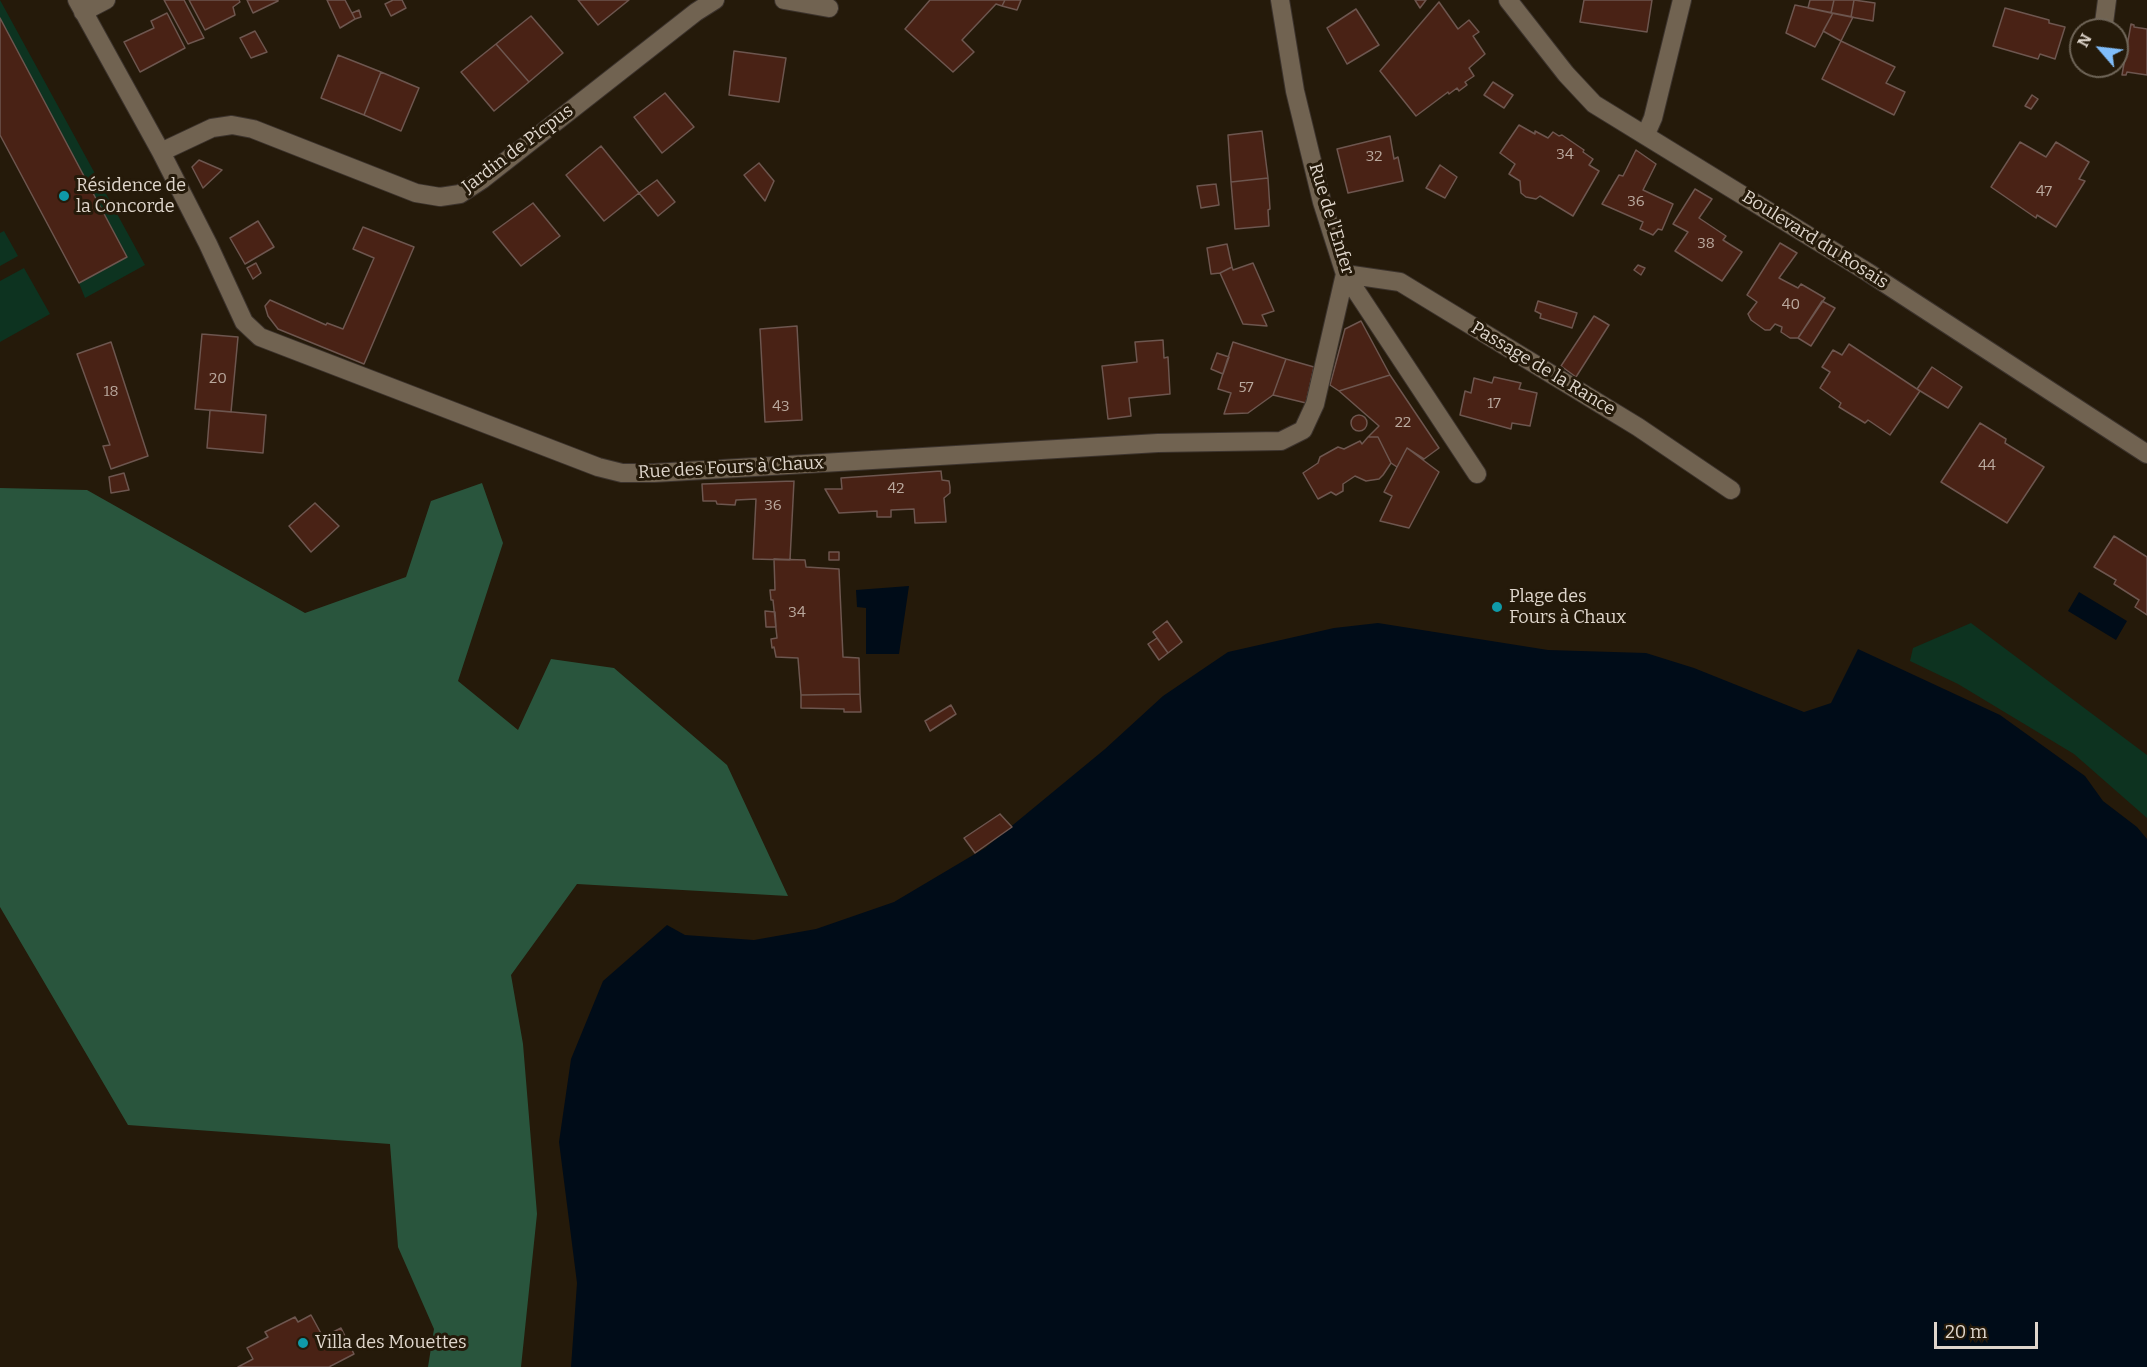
<!DOCTYPE html>
<html>
<head>
<meta charset="utf-8">
<style>
	body { margin:0 }
	#map { position:relative; width:2147px; height:1367px; overflow:hidden; background:#251a0a; font-family:Bitter,serif }
	canvas { display:block }
	.north { position:absolute; left:2069px; top:18px; width:60px; height:60px; box-sizing:border-box; background:#251a0a; border:2px solid #6f6558; border-radius:50%; rotate:298deg; font-size:16px; font-weight:700; line-height:24px; text-align:center; color:#dfd6cc }
	.north::after { content:''; display:block; margin:auto; width:21px; height:27px; background:#80bdfa; clip-path:polygon(50% 0,100% 100%,50% 72%,0 100%) }
	.scale { position:absolute; left:1934px; top:1322px; width:104px; height:27px; box-sizing:border-box; border:3px solid #dfd6cc; border-top:0; padding-left:8px; font-size:18px; line-height:21px; white-space:nowrap; color:#dfd6cc; -webkit-text-stroke:4px #251a0a; paint-order:stroke }
</style>
</head>
<body>
<div id="map">
<canvas width="2147" height="1367"></canvas>
<div class="north">N</div>
<div class="scale">20 m</div>
</div>
<script>
const c = document.querySelector('canvas').getContext('2d');
c.lineJoin = 'round';
function fillPath(path, color) {
  c.fillStyle = color;
  c.fill(path, 'evenodd');
}
function toPath(rows) {
  const path = new Path2D();
  for (const r of rows) {
    if (r.length === 3) {
      path.moveTo(r[0] + r[2], r[1]);
      path.arc(r[0], r[1], r[2], 0, 2 * Math.PI);
      continue;
    }
    path.moveTo(r[0], r[1]);
    for (let i = 2; i < r.length; i += 2) path.lineTo(r[i], r[i + 1]);
  }
  return path;
}
function strokePath(path, color, width, dash) {
  c.strokeStyle = color;
  c.lineWidth = width;
  c.lineCap = dash ? 'butt' : 'round';
  c.setLineDash(dash || []);
  c.stroke(path);
}
function drawText(font, color, halo, rows, align = 'center') {
  c.font = font + ' Bitter,serif';
  c.lineWidth = 6;
  c.setLineDash([]);
  c.textBaseline = 'middle';
  c.strokeStyle = halo;
  c.fillStyle = color;
  for (const [text, x, y, turn = 0] of rows) {
    c.save();
    c.translate(x, y);
    c.rotate((+turn || 0) * Math.PI / 180);
    c.textAlign = isNaN(turn) ? turn : align;
    if (halo) c.strokeText(text, 0, 0);
    c.fillText(text, 0, 0);
    c.restore();
  }
}
fillPath(toPath([
	[0,0,145,265,85,298,79,283,127,256,0,18],
	[4,231,18,256,0,266,0,233],
	[24,268,50,314,0,342,0,281],
	[1971,623,2147,755,2147,818,2074,754,1958,684,1910,661,1913,648]
]), '#0d3320');
fillPath(toPath([
	[482,483,503,543,458,681,518,730,551,659,614,668,727,765,788,896,577,884,511,975,523,1044,537,1214,521,1367,428,1367,434,1329,398,1247,390,1144,128,1125,0,907,0,488,87,490,305,613,406,577,431,501]
]), '#29553d');
fillPath(toPath([
	[909,586,899,654,866,654,866,608,857,607,856,590],
	[2079,592,2127,621,2116,640,2068,611],
	[1378,623,1548,650,1646,653,1694,668,1804,712,1831,703,1858,649,2000,715,2085,776,2103,801,2137,827,2147,839,2147,1367,571,1367,577,1283,559,1142,571,1059,603,981,667,925,685,935,754,940,816,929,894,902,985,848,1105,749,1163,696,1228,652,1334,628]
]), '#000c18');
const building = toPath([
	[164,0,184,0,204,38,188,44,164,0],
	[189,0,239,0,240,2,233,7,235,15,205,30,189,0],
	[247,0,278,0,278,1,253,13,247,0],
	[327,0,345,0,355,19,340,28,327,0],
	[393,0,402,0,406,8,391,16,385,4,393,0],
	[578,0,629,0,598,25,578,0],
	[930,0,1005,0,1002,6,996,4,962,40,974,52,953,72,905,29,930,0],
	[1005,0,1021,0,1017,10,1002,6,1005,0],
	[1415,0,1426,0,1420,8,1415,0],
	[1584,0,1652,0,1647,32,1580,22,1584,0],
	[1810,0,1834,0,1831,13,1808,8,1810,0],
	[1834,0,1854,0,1851,17,1831,13,1834,0],
	[1854,0,1875,3,1873,21,1851,17,1854,0],
	[1439,2,1458,29,1469,20,1479,32,1473,36,1485,54,1469,68,1474,76,1465,82,1467,85,1459,91,1457,88,1449,94,1448,92,1416,116,1380,71,1439,2],
	[1795,5,1833,13,1815,47,1786,33,1795,5],
	[2005,8,2049,20,2049,23,2065,27,2055,59,2040,54,2038,59,1993,46,2005,8],
	[1356,9,1379,45,1347,64,1327,28,1356,9],
	[359,10,361,17,355,19,352,13,359,10],
	[167,13,185,48,140,72,124,42,154,28,151,21,167,13],
	[1833,13,1853,17,1841,41,1823,31,1833,13],
	[531,16,563,53,529,82,496,44,531,16],
	[0,18,127,257,79,283,0,135,0,18],
	[2131,24,2134,25,2134,27,2147,29,2147,75,2127,72,2126,75,2122,75,2131,24],
	[255,31,267,52,251,58,240,38,255,31],
	[1841,41,1895,67,1886,83,1905,92,1894,115,1822,79,1841,41],
	[496,44,529,82,494,111,461,72,496,44],
	[734,51,786,58,779,102,729,95,734,51],
	[338,55,381,72,364,115,321,98,338,55],
	[381,72,419,88,401,131,364,115,381,72],
	[1493,82,1513,95,1504,108,1484,95,1493,82],
	[665,93,694,127,662,153,634,117,665,93],
	[2032,95,2038,99,2031,109,2025,106,2032,95],
	[1519,125,1535,134,1535,131,1548,138,1553,132,1559,136,1562,135,1584,150,1583,152,1593,159,1589,165,1599,171,1573,216,1540,196,1536,199,1526,197,1521,193,1520,181,1509,174,1515,164,1500,153,1519,125],
	[1262,131,1268,178,1231,182,1228,135,1262,131],
	[1390,136,1394,159,1398,157,1403,181,1348,193,1337,149,1390,136],
	[2020,142,2046,157,2056,142,2089,162,2079,179,2085,181,2056,227,2037,215,2036,218,1991,187,2020,142],
	[601,146,639,193,604,221,566,175,601,146],
	[1636,150,1656,164,1643,190,1673,204,1662,230,1658,229,1653,235,1640,229,1643,222,1602,204,1619,175,1623,176,1636,150],
	[199,160,222,170,203,188,192,167,199,160],
	[759,163,774,181,765,201,744,175,759,163],
	[1440,165,1457,177,1445,198,1426,188,1440,165],
	[1268,178,1270,209,1268,210,1269,226,1235,229,1231,182,1268,178],
	[657,180,675,202,658,216,639,193,657,180],
	[1216,184,1219,205,1201,208,1197,186,1216,184],
	[1695,189,1712,199,1699,218,1726,236,1723,240,1742,252,1722,281,1675,251,1688,232,1673,224,1695,189],
	[533,203,560,236,521,266,493,232,533,203],
	[258,221,274,247,245,264,230,238,258,221],
	[363,227,414,247,364,364,278,329,268,316,265,306,270,300,326,325,327,323,343,329,374,258,353,249,363,227],
	[1780,243,1797,253,1779,278,1798,288,1801,284,1825,298,1798,338,1790,338,1781,332,1782,327,1775,324,1770,330,1765,330,1751,320,1748,314,1757,302,1747,295,1780,243],
	[1227,244,1232,267,1220,273,1211,274,1207,248,1227,244],
	[256,263,261,273,253,279,247,268,256,263],
	[1253,263,1274,311,1262,315,1267,326,1243,324,1220,273,1232,267,1233,270,1253,263],
	[1638,265,1645,268,1641,275,1634,270,1638,265],
	[1538,301,1577,313,1572,328,1540,318,1541,314,1535,311,1538,301],
	[1822,301,1835,308,1811,346,1798,338,1822,301],
	[1594,316,1609,325,1576,377,1561,366,1594,316],
	[1361,321,1390,375,1339,391,1330,385,1345,329,1361,321],
	[797,326,802,420,765,422,760,329,797,326],
	[202,334,238,337,231,412,195,409,202,334],
	[1163,340,1164,358,1168,357,1170,394,1129,398,1131,416,1108,419,1102,366,1137,362,1135,342,1163,340],
	[111,342,148,456,111,469,103,446,110,445,77,354,111,342],
	[1233,342,1286,359,1273,395,1248,413,1224,414,1231,393,1218,389,1233,342],
	[1849,344,1920,391,1890,435,1868,420,1865,423,1839,407,1841,403,1820,388,1830,372,1822,367,1833,350,1842,355,1849,344],
	[1217,353,1229,357,1223,374,1211,369,1217,353],
	[1286,359,1314,367,1306,403,1273,395,1286,359],
	[1932,367,1962,387,1948,408,1917,389,1932,367],
	[1390,375,1439,448,1424,459,1407,448,1397,467,1391,463,1378,437,1368,437,1379,426,1339,391,1390,375],
	[1494,377,1521,383,1519,389,1537,393,1530,426,1512,423,1511,429,1460,415,1465,391,1471,393,1474,378,1492,383,1494,377],
	[210,410,266,415,263,453,207,448,210,410],
	[1359,423,8],
	[1980,423,2006,439,2005,443,2044,467,2007,523,1941,482,1980,423],
	[1368,437,1378,437,1391,463,1383,475,1379,479,1366,481,1355,476,1343,484,1343,491,1336,495,1331,492,1318,499,1303,473,1318,463,1320,457,1338,447,1344,449,1360,441,1362,444,1368,437],
	[1407,448,1439,472,1409,528,1380,521,1392,496,1384,492,1407,448],
	[941,471,942,480,949,481,950,487,950,493,944,498,946,522,915,523,914,509,891,510,891,517,877,517,877,511,839,513,825,489,842,489,841,478,941,471],
	[124,473,129,490,111,493,109,477,124,473],
	[794,481,790,560,753,559,756,499,736,500,735,505,717,504,716,501,703,501,702,484,794,481],
	[315,503,339,526,311,552,289,526,315,503],
	[2114,536,2147,557,2147,615,2135,607,2139,600,2114,584,2116,580,2094,567,2114,536],
	[829,552,839,552,839,560,829,560,829,552],
	[774,559,805,560,806,567,839,569,843,657,859,658,860,694,801,695,798,658,776,657,774,647,772,648,771,639,777,638,773,600,771,600,770,590,775,590,774,559],
	[765,611,775,612,776,627,766,627,765,611],
	[1167,621,1182,642,1168,653,1153,632,1167,621],
	[1157,638,1168,653,1159,660,1148,644,1157,638],
	[860,694,861,712,844,712,844,709,801,708,801,695,860,694],
	[951,705,956,714,930,731,925,721,951,705],
	[1000,814,1012,827,975,853,964,838,1000,814],
	[311,1315,323,1337,341,1328,354,1354,329,1367,238,1367,253,1359,247,1348,268,1337,265,1332,295,1317,298,1322,311,1315]
]);
fillPath(building, '#492215');
strokePath(building, '#6d564f', 1.5);
const minor = toPath([
	[77,0,161,152,208,244,244,322,260,337,598,467,622,473,654,473,1158,443,1281,441,1303,430,1315,404,1345,274],
	[784,0,829,8],
	[1280,0,1295,91,1322,202,1345,274,1477,474],
	[1508,0,1566,74,1594,104,1869,273,2147,454],
	[83,12,106,0],
	[2104,23,2107,0],
	[1646,134,1653,118,1682,0],
	[161,152,212,128,232,125,253,129,416,193,440,197,460,194,483,179,696,12,715,0],
	[1345,274,1400,282,1638,427,1731,490]
]);
strokePath(minor, '#3c332d', 20);
strokePath(minor, '#716351', 18);
for (const [x, y, r, color] of [
	[64,196,6,"#0f9aa8"],
	[1497,607,6,"#0f9aa8"],
	[303,1343,6,"#0f9aa8"]
]) {
  const dot = new Path2D();
  dot.arc(x, y, r, 0, 2 * Math.PI);
  c.fillStyle = color;
  c.fill(dot);
  strokePath(dot, '#251a0a', 2);
}
drawText('15px', '#baa99e', null, [
	["34",1565,155],
	["32",1374,157],
	["47",2044,192],
	["36",1636,202],
	["38",1706,244],
	["40",1791,305],
	["20",218,379],
	["57",1246,388],
	["18",111,392],
	["17",1494,404],
	["43",781,407],
	["22",1403,423],
	["44",1987,466],
	["42",896,489],
	["36",773,506],
	["34",797,613]
]);
drawText('18px', '#dfd6cc', '#251a0a', [
	["Jardin de Picpus",518,149,-37],
	["Rue de l'Enfer",1331,219,73],
	["Boulevard du Rosais",1815,240,32],
	["Passage de la Rance",1543,369,31],
	["Rue des Fours à Chaux",731,468,-3]
]);
drawText('18px', '#dfd6cc', '#251a0a', [
	["Résidence de",76,186],
	["la Concorde",76,207],
	["Plage des",1509,597],
	["Fours à Chaux",1509,618],
	["Villa des Mouettes",315,1343]
], 'left');
</script>
</body>
</html>
